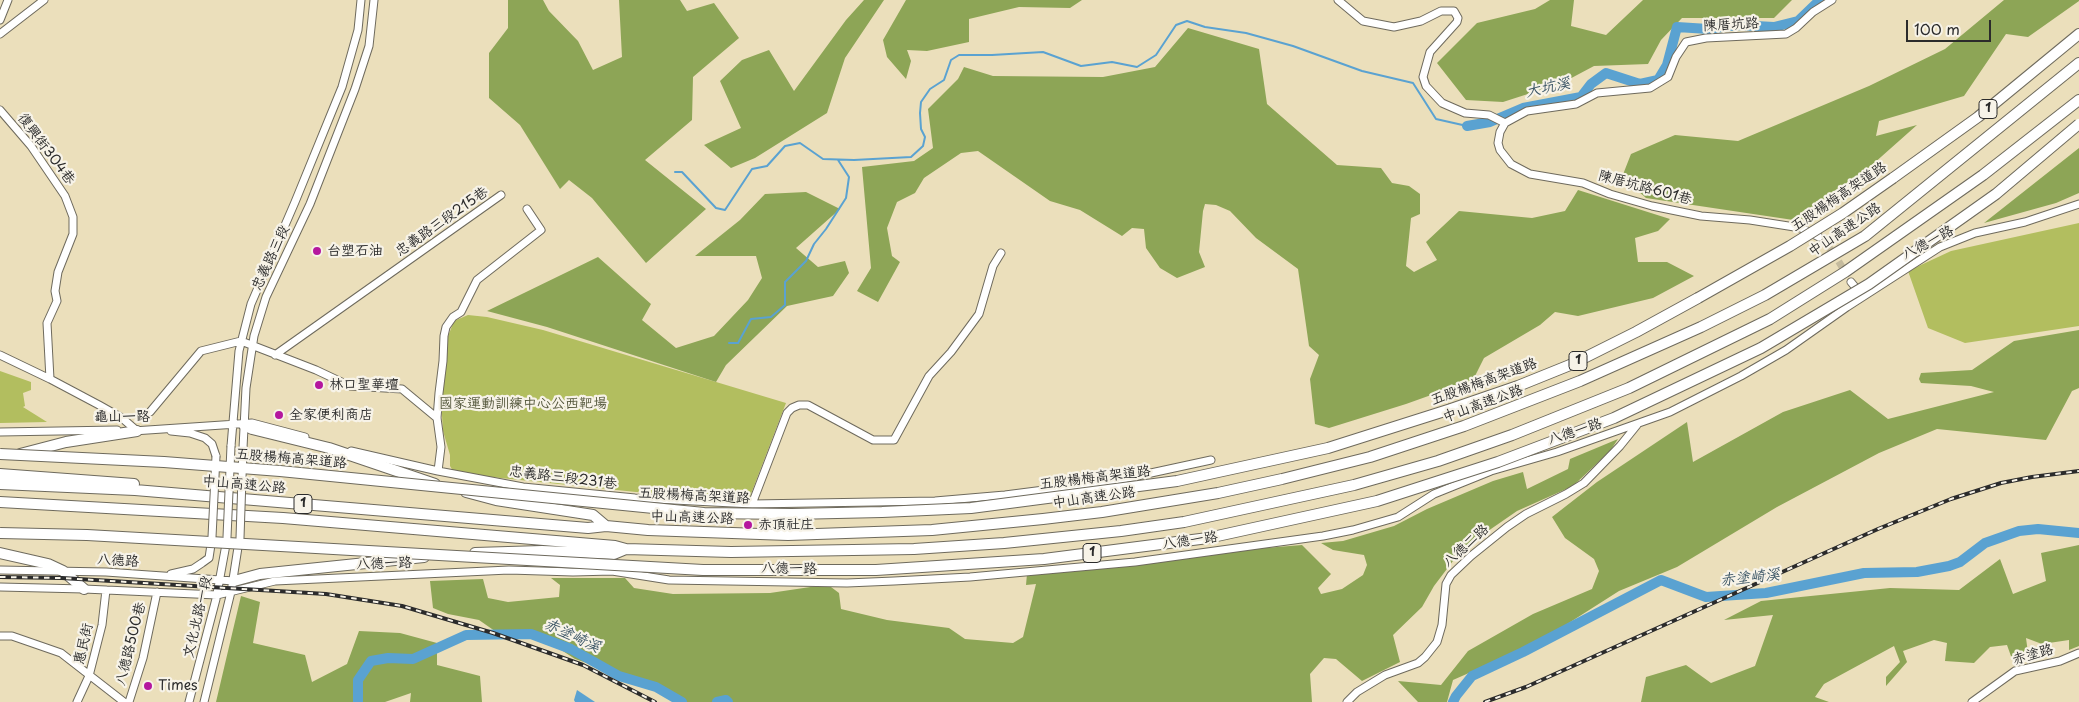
<!DOCTYPE html>
<html>
<head>
<meta charset="utf-8">
<style>
	body { margin:0 }
	#map { position:relative; width:2079px; height:702px; overflow:hidden; background:#ebdfbb; font-family:"Playpen Sans",sans-serif }
	canvas { display:block }
	.scale { position:absolute; left:1906px; top:20px; width:85px; height:22px; box-sizing:border-box; border:2px solid #2b2b2b; border-top:0; padding-left:6px; font-size:15px; line-height:18px; white-space:nowrap; color:#2b2b2b; -webkit-text-stroke:4px #f7f3e8; paint-order:stroke }
</style>
</head>
<body>
<div id="map">
<canvas width="2079" height="702"></canvas>
<div class="scale">100 m</div>
</div>
<script>
const c = document.querySelector('canvas').getContext('2d');
c.lineJoin = 'round';
function fillPath(path, color) {
  c.fillStyle = color;
  c.fill(path, 'evenodd');
}
function toPath(rows) {
  const path = new Path2D();
  for (const r of rows) {
    path.moveTo(r[0], r[1]);
    for (let i = 2; i < r.length; i += 2) path.lineTo(r[i], r[i + 1]);
  }
  return path;
}
function strokePath(path, color, width, dash) {
  c.strokeStyle = color;
  c.lineWidth = width;
  c.lineCap = dash ? 'butt' : 'round';
  c.setLineDash(dash || []);
  c.stroke(path);
}
function drawText(font, color, halo, rows, align = 'center') {
  c.font = font + ' "Playpen Sans","LXGW WenKai TC",sans-serif';
  c.lineWidth = 4.5;
  c.setLineDash([]);
  c.textBaseline = 'middle';
  c.strokeStyle = halo;
  c.fillStyle = color;
  for (const [text, x, y, turn = 0] of rows) {
    c.save();
    c.translate(x, y);
    c.rotate((+turn || 0) * Math.PI / 180);
    c.textAlign = isNaN(turn) ? turn : align;
    if (halo) c.strokeText(text, 0, 0);
    c.fillText(text, 0, 0);
    c.restore();
  }
}
fillPath(toPath([
	[2079,223,2079,326,1965,343,1928,328,1908,271,1951,251],
	[468,315,487,317,543,330,786,403,749,499,636,492,462,474,453,471,450,466,450,455,443,431,441,400,447,339,454,321],
	[0,371,31,382,31,390,23,393,25,406,23,407,47,422,0,423]
]), '#b2be5f');
fillPath(toPath([
	[508,0,543,0,549,11,578,41,593,70,622,57,619,0,680,0,687,11,714,3,739,38,693,77,692,120,645,160,706,209,646,263,592,198,569,180,560,189,520,125,489,98,489,53,508,28],
	[864,0,884,0,845,58,827,113,755,158,731,168,704,145,741,128,720,81,742,60,769,50,794,91,846,20],
	[906,0,1082,0,1070,8,1019,7,969,19,969,42,927,51,907,50,911,61,906,79,887,57,883,40],
	[1550,0,1574,0,1571,26,1606,35,1643,0,1792,0,1774,18,1682,18,1661,40,1648,64,1594,66,1562,83,1503,102,1466,100,1437,63,1477,23,1535,9],
	[2004,0,2079,0,2079,1,2028,37,2006,34,1964,96,1879,121,1876,136,1917,125,1837,196,1800,221,1646,198,1622,177,1631,154,1675,135,1738,141,1869,86,1945,49],
	[1188,28,1259,49,1267,104,1337,165,1381,168,1392,183,1409,186,1420,194,1420,214,1411,218,1406,266,1414,272,1437,260,1426,242,1459,211,1532,218,1565,211,1578,190,1670,219,1658,231,1635,238,1638,262,1667,262,1694,276,1653,298,1578,316,1555,312,1540,325,1484,358,1473,380,1406,404,1329,428,1315,424,1310,379,1319,355,1309,346,1298,269,1256,238,1230,211,1216,205,1205,204,1203,211,1199,252,1205,267,1177,278,1160,268,1146,248,1144,229,1132,228,1122,236,1080,210,1050,201,978,151,961,153,924,178,915,193,897,202,887,228,892,256,900,262,878,302,857,291,871,268,862,167,914,161,933,148,928,109,958,79,964,67,993,76,1103,77,1155,67],
	[2079,148,2079,193,2056,203,1984,223],
	[806,192,840,209,796,248,818,267,845,261,849,273,833,296,787,306,726,365,716,382,547,327,487,311,598,257,651,304,642,320,676,348,714,336,748,300,762,278,756,256,695,256,740,220,765,194],
	[2079,330,2079,388,2072,391,2046,440,1937,429,1879,453,1777,507,1677,567,1619,591,1539,642,1453,680,1447,702,1418,702,1398,681,1441,685,1468,651,1533,614,1592,589,1599,571,1594,559,1565,538,1552,517,1597,482,1687,422,1693,462,1783,412,1850,390,1888,419,1994,392,1971,386,1921,383,1919,379,1921,373,1972,370,2014,341],
	[1618,439,1610,451,1573,486,1517,511,1462,549,1434,586,1422,607,1393,635,1400,662,1362,681,1336,659,1324,658,1310,674,1312,702,683,702,625,676,575,659,534,632,502,636,479,620,448,614,433,608,430,581,483,579,488,598,508,602,559,597,560,585,551,578,625,578,634,588,673,594,770,593,817,586,831,587,839,593,841,609,887,620,949,628,965,639,1013,643,1023,637,1036,584,1026,585,1027,574,1164,561,1253,549,1302,545,1331,574,1318,588,1321,594,1342,589,1363,575,1367,565,1364,555,1333,550,1321,543,1343,541,1394,526,1427,509,1493,481,1523,472,1527,489,1568,469,1570,459],
	[2079,545,2079,646,2069,650,2069,640,2042,644,2026,638,2028,653,2012,659,2007,645,1990,647,1974,663,1945,661,1947,643,1934,640,1903,651,1907,662,1886,686,1886,677,1900,662,1894,646,1824,684,1815,697,1829,702,1641,702,1646,677,1686,665,1711,683,1755,666,1773,615,1724,620,1761,601,1890,588,1959,590,2000,559,2013,594,2046,581,2041,553],
	[241,596,260,602,253,643,305,655,312,682,347,664,359,631,400,633,437,643,437,665,480,676,482,702,410,702,411,693,385,702,216,702]
]), '#8da556');
fillPath(toPath([
	[577,690,595,702,575,702,574,700]
]), '#5aa2d1');
strokePath(toPath([
	[675,172,682,172,716,208,725,210,752,169,767,166,785,146,800,143,823,159,854,160,911,157,923,146,925,137,921,129,920,113,921,102,930,89,944,80,951,60,959,55,992,55,1043,52,1081,66,1112,62,1137,67,1156,55,1176,25,1187,21,1205,27,1246,33,1293,46,1362,71,1413,83,1436,119,1467,126],
	[729,343,738,343,751,319,771,317,785,305,785,282,806,261,814,244,826,229,846,198,849,177,838,160]
]), '#5aa2d1', 2);
strokePath(toPath([
	[1467,126,1490,122,1523,108,1581,97,1591,84,1606,73,1640,84,1658,80,1667,65,1677,27,1708,29,1737,25,1774,27,1798,21,1820,0],
	[358,702,358,680,371,661,388,658,413,659,466,635,531,634,571,649,619,676,656,687,682,702],
	[717,702,726,700,728,702],
	[1453,702,1456,696,1472,676,1523,652,1661,580,1706,597,1766,593,1864,573,1917,572,1949,566,1960,562,1985,543,2019,531,2038,529,2079,533]
]), '#5aa2d1', 10);
strokePath(toPath([
	[1819,237,1833,252,1851,282]
]), '#c5bb9e', 7, [7, 3.5]);
const minor = toPath([
	[1338,0,1363,21,1394,27,1421,21,1441,11,1454,11,1458,18,1457,22,1430,52,1423,77,1426,86,1442,103,1465,113,1489,115,1505,123,1527,111,1576,104,1597,93,1650,88,1668,77,1676,57,1686,42,1706,38,1786,34,1796,28,1813,12,1832,0],
	[0,20,8,0],
	[0,34,44,0],
	[0,110,31,146,65,196,73,217,73,234,58,272,55,291,57,301,47,323,50,379],
	[1505,123,1500,132,1498,143,1500,150,1511,164,1530,174,1583,183,1610,194,1652,206,1701,216,1750,220,1801,228,1819,237],
	[1851,282,1860,293],
	[0,355,50,379,99,405,122,418,137,431],
	[275,355,501,195],
	[150,412,201,351,241,341,316,370,350,386,402,389,437,418],
	[133,431,252,423,305,437],
	[171,431,190,433,205,438,212,444,216,456],
	[0,432,117,430],
	[231,446,239,351,251,304,295,202,342,87,358,30,361,0],
	[243,448,246,388,254,336,266,297,310,204,355,89,369,46,374,0],
	[351,451,438,471,523,487,635,498,752,504,935,501,1005,495,1114,481,1211,460],
	[438,471,441,447,437,418,439,393,443,361,444,336,446,327,453,317,461,312,477,280,541,230,527,209],
	[752,504,787,413,792,408,799,405,808,405,873,440,894,440,929,376,951,352,979,314,993,266,1001,253],
	[0,570,106,572,234,581],
	[171,574,193,569,202,563,209,558,212,538],
	[0,587,84,589,217,595,275,581,509,570,573,572,612,571,669,580,847,583,894,581,970,577,1135,562,1323,536,1353,530,1398,517,1434,494,1491,471,1557,452,1670,412,1741,376,1786,350,1847,307,1940,247,1975,233,2025,222,2079,204],
	[0,636,12,636,61,653,124,702],
	[77,702,89,676,102,625,106,590],
	[129,702,143,658,157,592],
	[189,702,216,599,227,539],
	[204,702,231,592,239,541],
	[1347,702,1357,692,1385,675,1418,663,1425,657,1437,642,1442,625,1446,584,1451,575,1471,556,1507,527,1526,514,1566,494,1584,483,1620,446,1637,425],
	[1972,702,2015,671,2060,661,2079,653]
]);
const highway = toPath([
	[1893,178,1978,117,2079,34],
	[1451,409,1518,386,1570,365,1636,332,1698,298],
	[244,425,252,429,329,448,435,484],
	[20,454,66,442,137,431],
	[0,474,134,484],
	[0,484,135,490,588,528,606,526,648,530,788,535,932,530,1043,519,1102,512,1218,493,1282,479,1370,457,1464,426,1580,381,1701,327,1765,295,1865,236,2079,63],
	[466,492,496,500,593,515,606,526],
	[0,502,283,518,615,546,626,549,731,552,914,549,1004,543,1121,531,1184,522,1354,485,1438,461,1512,435,1629,388,1770,319,1845,272,1983,175,2079,100],
	[0,553,48,564,63,571,84,589],
	[475,553,542,551,614,554,626,549],
	[234,581,260,574,424,557]
]);
strokePath(minor, '#6e6a5d', 9);
strokePath(highway, '#6e6a5d', 12);
strokePath(minor, '#fff', 7);
strokePath(highway, '#fff', 10);
const rail = toPath([
	[0,577,62,578,326,594,402,606,493,633,583,665,655,702],
	[1485,702,1526,687,1878,529,1951,499,2001,483,2032,477,2079,471]
]);
strokePath(rail, '#2b2b2b', 4);
strokePath(rail, '#f7f3e8', 2, [5.5]);
const minorBridge = toPath([
	[212,537,216,456],
	[227,537,231,446],
	[240,538,243,448]
]);
const highwayBridge = toPath([
	[1698,298,1790,246,1843,213,1893,178],
	[0,454,164,462,280,471,704,513,792,514,882,512,971,508,1177,481,1328,448,1451,409],
	[0,533,87,535,703,570,876,570,1044,559,1208,538,1377,501,1498,462,1614,418,1761,348,1869,284,1996,194,2079,124]
]);
strokePath(minorBridge, '#6e6a5d', 9, []);
strokePath(highwayBridge, '#6e6a5d', 12, []);
strokePath(minorBridge, '#fff', 7);
strokePath(highwayBridge, '#fff', 10);
for (const [x, y, r, color] of [
	[317,251,5,"#b5179e"],
	[319,385,5,"#b5179e"],
	[279,415,5,"#b5179e"],
	[748,525,5,"#b5179e"],
	[148,686,5,"#b5179e"]
]) {
  const dot = new Path2D();
  dot.arc(x, y, r, 0, 2 * Math.PI);
  c.fillStyle = color;
  c.fill(dot);
  strokePath(dot, '#f7f3e8', 2);
}
for (const [x, y, w] of [
	[1988,109,18],
	[1578,361,18],
	[303,504,18],
	[1092,553,18]
]) {
  const box = new Path2D();
  box.roundRect(x - w / 2, y - 9.5, w, 19, 4);
  c.fillStyle = '#f7f3e8';
  c.fill(box);
  strokePath(box, '#2b2b2b', 1);
}
drawText('bold 12px', '#2b2b2b', null, [
	["1",1988,109],
	["1",1578,361],
	["1",303,504],
	["1",1092,553]
]);
drawText('14px', '#2b2b2b', '#f7f3e8', [
	["陳厝坑路",1731,25,-3],
	["復興街304巷",46,149,53],
	["陳厝坑路601巷",1645,188,15],
	["五股楊梅高架道路",1839,197,-34],
	["忠義路三段215巷",442,222,-35],
	["中山高速公路",1845,230,-34],
	["八德一路",1928,243,-28],
	["忠義路三段",271,258,-65],
	["五股楊梅高架道路",1484,382,-20],
	["中山高速公路",1483,404,-20],
	["龜山一路",122,417],
	["八德一路",1575,432,-18],
	["五股楊梅高架道路",291,459,5],
	["忠義路三段231巷",563,478,7],
	["五股楊梅高架道路",1095,478,-7],
	["中山高速公路",244,485,5],
	["五股楊梅高架道路",694,496,3],
	["中山高速公路",1094,498,-8],
	["中山高速公路",692,518,2],
	["八德一路",1190,541,-8],
	["八德二路",1466,546,-42],
	["八德路",118,561,3],
	["八德一路",384,564,-2],
	["八德一路",789,569,1],
	["文化北路一段",198,617,-77],
	["惠民街",84,644,-77],
	["八德路500巷",131,644,-76],
	["赤塗路",2033,655,-16]
]);
drawText('14px', '#2b2b2b', '#f7f3e8', [
	["台塑石油",327,251],
	["林口聖華壇",329,385],
	["全家便利商店",289,415],
	["赤頂社庄",758,525],
	["Times",158,686]
], 'left');
drawText('14px', '#54573b', '#f7f3e8', [
	["國家運動訓練中心公西靶場",523,404]
]);
drawText('italic 15px', '#3b5565', '#f7f3e8', [
	["大坑溪",1548,88,-12],
	["赤塗崎溪",1750,578,-6],
	["赤塗崎溪",572,636,25]
]);
</script>
</body>
</html>
